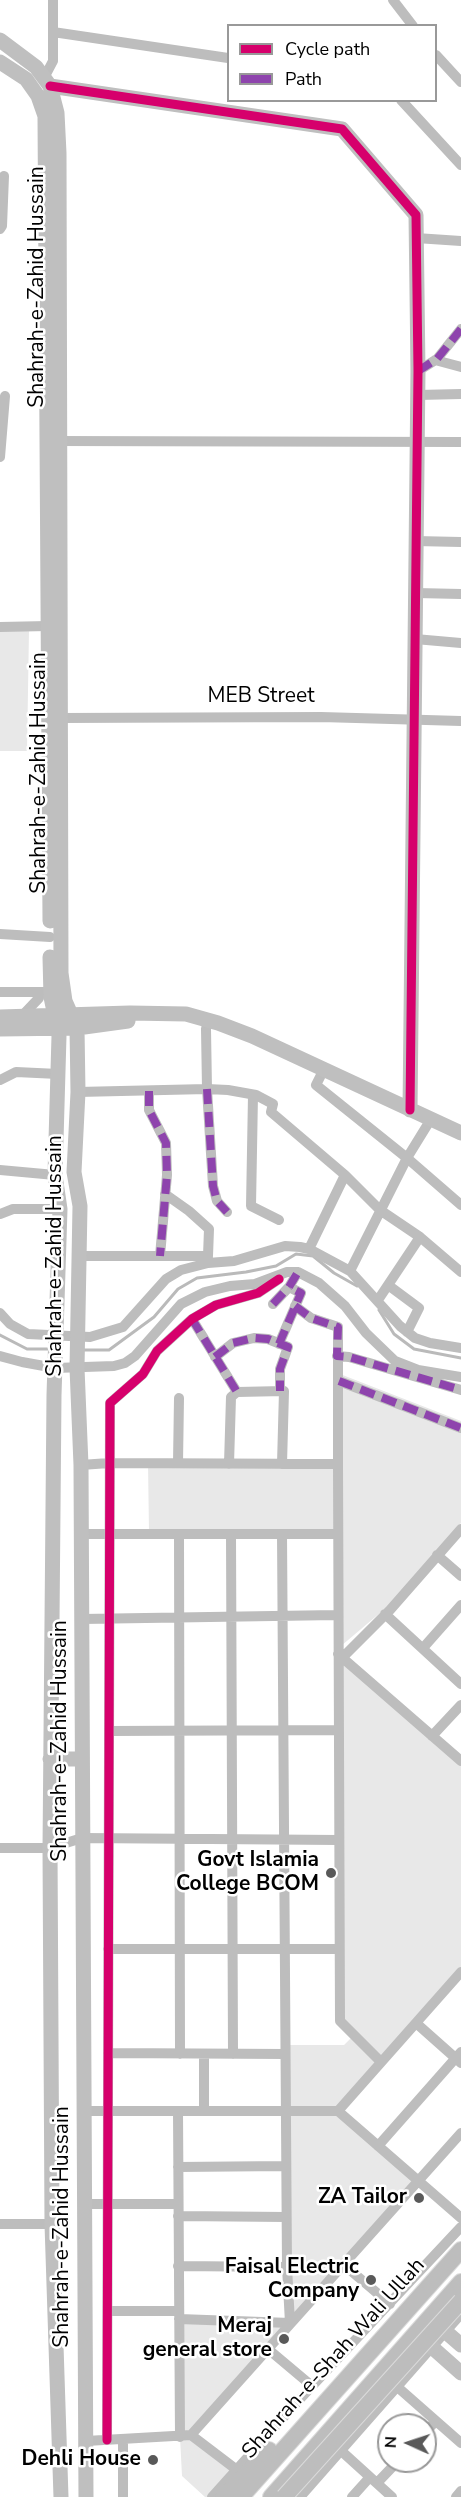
<!DOCTYPE html>
<html>
<head>
<meta charset="utf-8">
<style>
	body { margin:0 }
	#map { position:relative; width:461px; height:2497px; overflow:hidden; background:#fff; font-family:"Nunito Sans",sans-serif }
	canvas { display:block }
	.legend { position:absolute; left:227px; top:24px; width:210px; height:78px; box-sizing:border-box; background:#fff; border:2px solid #999; margin:0; padding:8px 10px; list-style:none; font-size:18px; color:#000 }
	.legend li { display:flex; align-items:center; gap:12px; height:30px }
	.legend b { width:30px; border:2px solid #999 }
	.north { position:absolute; left:377px; top:2413px; width:60px; height:60px; box-sizing:border-box; background:#fff; border:2px solid #999; border-radius:50%; rotate:273deg; font-size:16px; font-weight:700; line-height:24px; text-align:center; color:#000 }
	.north::after { content:''; display:block; margin:auto; width:21px; height:27px; background:#595959; clip-path:polygon(50% 0,100% 100%,50% 72%,0 100%) }
</style>
</head>
<body>
<div id="map">
<canvas width="461" height="2497"></canvas>
<ul class="legend">
<li><b style="height:8px;background:#d6006c"></b>Cycle path</li>
<li><b style="height:8px;background:#8e44ad"></b>Path</li>
</ul>
<div class="north">N</div>
</div>
<script>
const c = document.querySelector('canvas').getContext('2d');
c.lineJoin = 'round';
function fillPath(path, color) {
  c.fillStyle = color;
  c.fill(path, 'evenodd');
}
function toPath(rows) {
  const path = new Path2D();
  for (const r of rows) {
    path.moveTo(r[0], r[1]);
    for (let i = 2; i < r.length; i += 2) path.lineTo(r[i], r[i + 1]);
  }
  return path;
}
function strokePath(path, color, width, dash) {
  c.strokeStyle = color;
  c.lineWidth = width;
  c.lineCap = dash ? 'butt' : 'round';
  c.setLineDash(dash || []);
  c.stroke(path);
}
function drawText(font, color, halo, rows, align = 'center') {
  c.font = font + ' "Nunito Sans",sans-serif';
  c.lineWidth = 5;
  c.setLineDash([]);
  c.textBaseline = 'middle';
  c.strokeStyle = halo;
  c.fillStyle = color;
  for (const [text, x, y, turn = 0] of rows) {
    c.save();
    c.translate(x, y);
    c.rotate((+turn || 0) * Math.PI / 180);
    c.textAlign = isNaN(turn) ? turn : align;
    if (halo) c.strokeText(text, 0, 0);
    c.fillText(text, 0, 0);
    c.restore();
  }
}
fillPath(toPath([
	[29,630,27,751,0,751,0,631],
	[340,1374,461,1421,461,1523,387,1607,341,1646],
	[148,1462,338,1464,337,1534,149,1533],
	[338,1654,461,1761,461,1972,338,2111,416,2184,190,2434,179,2436,178,2318,289,2321,285,2045,344,2045,354,2035,340,2021],
	[191,2435,237,2470,208,2497,205,2497,182,2476,180,2437]
]), '#e8e8e8');
strokePath(toPath([
	[379,1310,394,1334,414,1349,461,1358],
	[0,1335,27,1349,52,1349],
	[83,1350,109,1350,154,1317,178,1289,197,1278,246,1272,276,1266,296,1254,313,1256,334,1273,357,1286]
]), '#bababa', 3);
const primary = toPath([
	[223,2497,269,2450],
	[241,2497,461,2250],
	[271,2497,461,2282]
]);
strokePath(primary, '#dbdbdb', 18);
strokePath(toPath([
	[393,0,413,26],
	[53,32,228,58],
	[436,55,461,82],
	[44,78,53,61,53,0],
	[401,100,461,165],
	[0,229,2,226,4,176],
	[416,238,461,241],
	[435,360,461,367],
	[418,371,437,359,461,329],
	[418,395,461,394],
	[54,441,461,442],
	[0,457,5,396],
	[415,541,461,542],
	[416,593,461,594],
	[0,627,48,626],
	[415,639,461,643],
	[61,718,321,717,461,721],
	[0,934,50,937],
	[0,992,57,992],
	[21,1017,39,998,39,992],
	[208,1021,206,1029,207,1089,213,1186,217,1201,227,1212],
	[324,1069,316,1085,407,1158,461,1205],
	[0,1080,16,1072,58,1074],
	[149,1091,149,1110,166,1143,167,1175,160,1256],
	[78,1092,207,1089,228,1090,256,1095,273,1104,271,1112,345,1175,380,1210,420,1237,461,1272],
	[253,1095,251,1206,279,1220],
	[431,1119,407,1158,350,1271,400,1326,415,1338,430,1343,461,1348],
	[0,1170,55,1175],
	[0,1214,13,1209,60,1209],
	[309,1249,345,1175],
	[79,1256,208,1256,209,1229,189,1211,165,1194],
	[208,1259,208,1263,234,1261,285,1246,300,1247,309,1249,350,1271],
	[388,1285,419,1308,407,1332],
	[378,1300,420,1237],
	[273,1304,289,1287],
	[295,1306,311,1318,338,1327,338,1464],
	[0,1313,10,1324,28,1334,90,1337,123,1327,166,1279,181,1270,208,1263],
	[192,1319,237,1392],
	[279,1344,301,1293,289,1287,298,1272],
	[0,1356,22,1362,55,1368,114,1366,125,1363,135,1356,181,1304,205,1292,230,1286,255,1284,287,1272,298,1272,319,1283,345,1306,366,1333,395,1361,418,1370,461,1377],
	[337,1356,349,1357,461,1390],
	[215,1357,233,1343,254,1338,268,1339,288,1347,280,1369,280,1391],
	[339,1381,461,1428],
	[178,1463,179,1398],
	[229,1464,231,1397,237,1392,284,1391,282,1464],
	[81,1465,109,1463,338,1464,340,2021,381,2062],
	[81,1534,337,1534],
	[179,1534,180,2054],
	[231,1534,233,2054],
	[437,1555,461,1576],
	[385,1614,461,1684],
	[82,1619,337,1615],
	[423,1648,461,1605],
	[338,1654,461,1761],
	[343,1657,390,1610,461,1529],
	[110,1731,338,1730],
	[432,1736,461,1705],
	[0,1848,50,1848,82,1838,339,1840],
	[108,1949,339,1949],
	[416,2023,461,2063],
	[108,2053,285,2054],
	[84,2111,338,2111,461,2218],
	[178,2111,180,2437],
	[204,2111,204,2054],
	[338,2111,461,1972],
	[378,2146,461,2052],
	[178,2167,286,2166],
	[84,2204,178,2204],
	[178,2216,286,2217],
	[0,2224,52,2224],
	[343,2264,390,2304],
	[178,2266,287,2267],
	[108,2311,179,2311],
	[179,2319,290,2323,287,2267,282,1534],
	[268,2349,312,2386],
	[394,2384,461,2443],
	[425,2432,436,2421],
	[191,2435,461,2133],
	[107,2440,110,1403,143,1374,157,1351,192,1319,216,1305,258,1293,279,1279],
	[86,2441,191,2435,237,2470],
	[338,2448,392,2497],
	[377,2483,398,2461],
	[123,2497,123,2439],
	[212,2497,299,2400,461,2227],
	[300,2497,461,2314],
	[352,2497,370,2477],
	[456,2497,461,2491]
]), '#bdbdbd', 10);
strokePath(toPath([
	[0,40,36,67,50,86,57,113,59,153,61,973,65,1001,77,1028,78,1092,74,1172,80,1206,77,1368,81,1465,86,2497],
	[0,62,26,79,38,96,45,116,50,921],
	[50,86,342,129,416,215,418,371,410,1110],
	[50,957,51,997,59,1036,55,1175,60,1209,54,1395,50,1848,52,2224,61,2497],
	[0,1017,130,1013,186,1014,218,1023,252,1036,461,1133],
	[0,1029,77,1028,128,1021],
	[50,1759,82,1759],
	[431,2319,461,2345],
	[416,2333,461,2373]
]), '#bfbfbf', 15);
strokePath(primary, '#bdbdbd', 16);
const primaryBridge = toPath([
	[284,2497,461,2301]
]);
strokePath(primaryBridge, '#dbdbdb', 18, []);
strokePath(primaryBridge, '#bdbdbd', 16);
strokePath(toPath([
	[418,371,437,359,461,329],
	[207,1089,213,1186,217,1201,227,1212],
	[149,1091,149,1110,166,1143,167,1175,160,1256],
	[273,1304,289,1287],
	[295,1306,311,1318,338,1327,337,1356,349,1357,461,1390],
	[192,1319,237,1392],
	[279,1344,301,1293,289,1287,298,1272],
	[215,1357,233,1343,254,1338,268,1339,288,1347,280,1369,280,1391],
	[339,1381,461,1428]
]), '#8e44ad', 8, [15, 8]);
strokePath(toPath([
	[50,86,342,129,416,215,418,371,410,1110],
	[107,2440,110,1403,143,1374,157,1351,192,1319,216,1305,258,1293,279,1279]
]), '#d6006c', 9);
for (const [x, y, r, color] of [
	[331,1873,6,"#595959"],
	[419,2198,6,"#595959"],
	[371,2280,6,"#595959"],
	[284,2339,6,"#595959"],
	[153,2460,6,"#595959"]
]) {
  const dot = new Path2D();
  dot.arc(x, y, r, 0, 2 * Math.PI);
  c.fillStyle = color;
  c.fill(dot);
  strokePath(dot, '#fff', 2);
}
drawText('21px', '#000', '#fff', [
	["Shahrah-e-Zahid Hussain",38,287,-90],
	["MEB Street",261,697],
	["Shahrah-e-Zahid Hussain",40,773,-90],
	["Shahrah-e-Zahid Hussain",56,1256,-90],
	["Shahrah-e-Zahid Hussain",61,1741,-90],
	["Shahrah-e-Zahid Hussain",63,2227,-90],
	["Shahrah-e-Shah Wali Ullah",334,2359,-48]
]);
drawText('bold 21px', '#000', '#fff', [
	["Govt Islamia",319,1861],
	["College BCOM",319,1885],
	["ZA Tailor",407,2198],
	["Faisal Electric",359,2268],
	["Company",359,2292],
	["Meraj",272,2327],
	["general store",272,2351],
	["Dehli House",141,2460]
], 'right');
</script>
</body>
</html>
